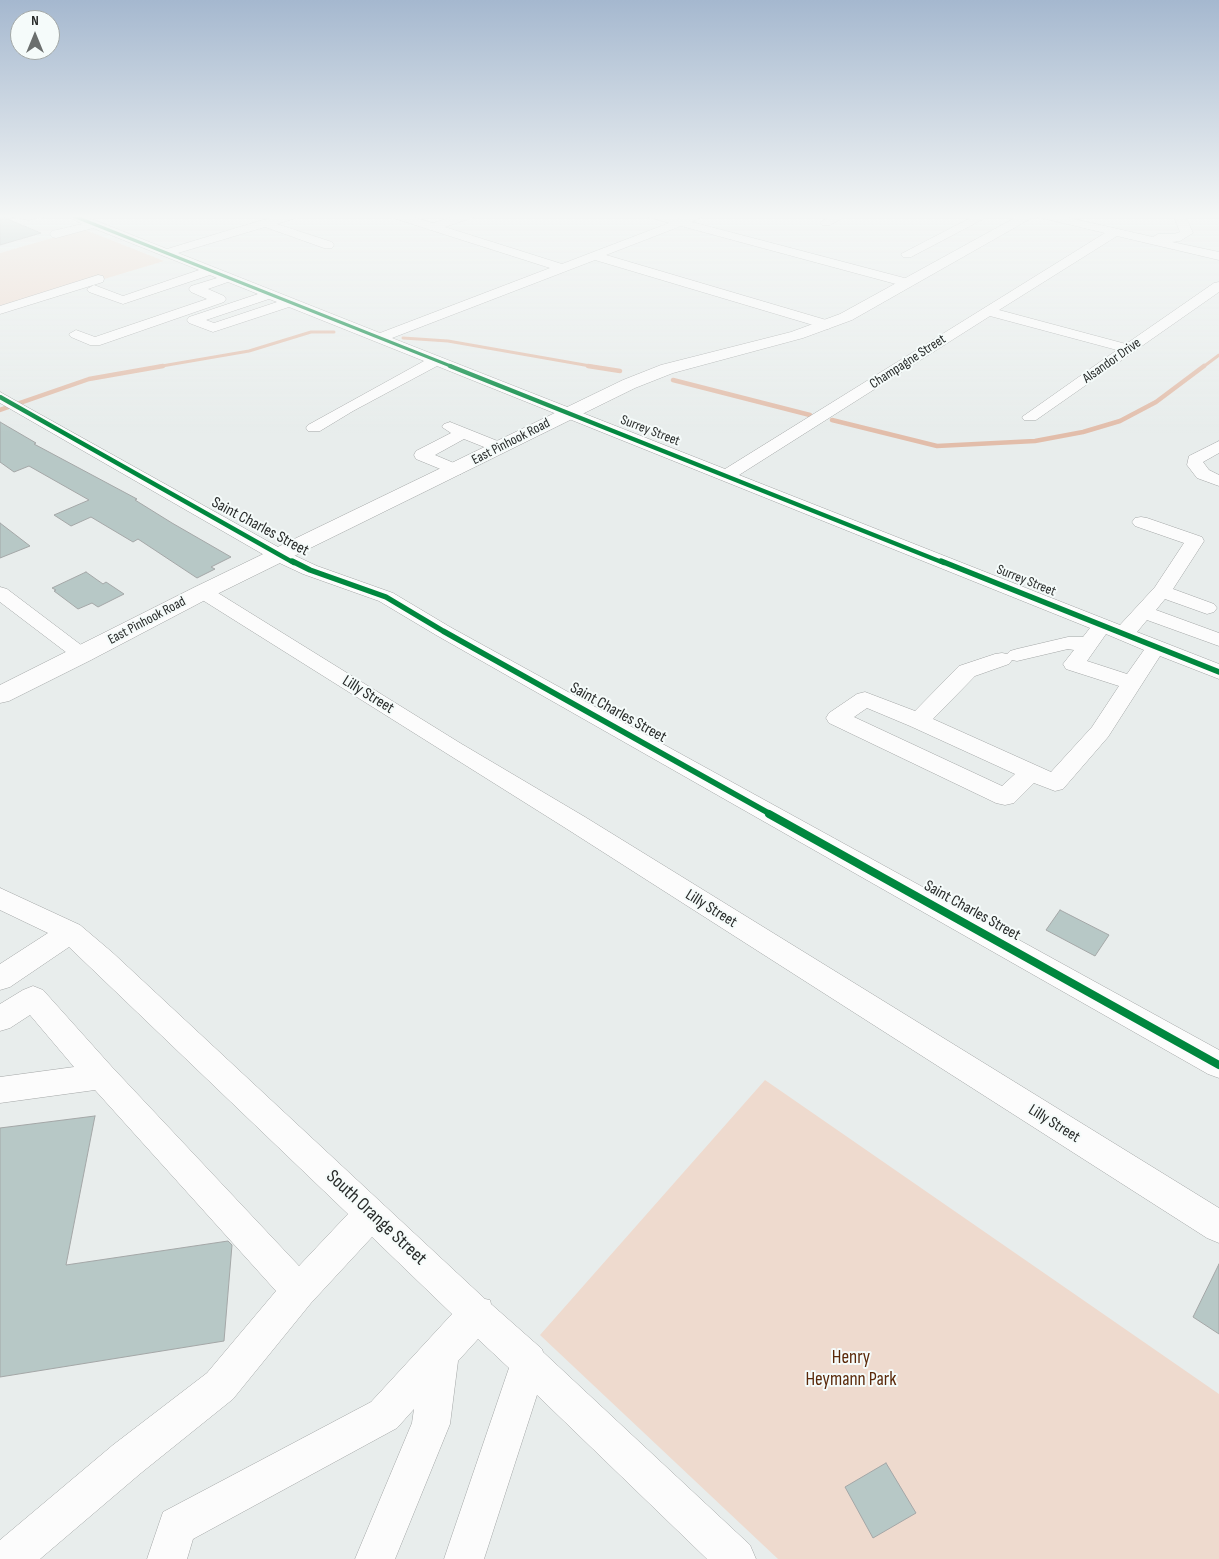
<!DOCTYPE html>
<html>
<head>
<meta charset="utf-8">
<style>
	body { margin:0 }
	#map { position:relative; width:1219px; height:1559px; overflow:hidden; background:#e8edec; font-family:"Sofia Sans Condensed",sans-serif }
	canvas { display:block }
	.north { position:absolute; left:10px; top:10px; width:50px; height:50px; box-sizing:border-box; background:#f5fbfa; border:1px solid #a3a8a7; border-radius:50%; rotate:0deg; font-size:14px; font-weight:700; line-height:20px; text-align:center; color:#282b2a }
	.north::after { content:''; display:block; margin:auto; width:18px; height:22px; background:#6b6f6e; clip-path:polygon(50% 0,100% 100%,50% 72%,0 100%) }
</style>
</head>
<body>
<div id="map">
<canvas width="1219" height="1559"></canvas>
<div class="north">N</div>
</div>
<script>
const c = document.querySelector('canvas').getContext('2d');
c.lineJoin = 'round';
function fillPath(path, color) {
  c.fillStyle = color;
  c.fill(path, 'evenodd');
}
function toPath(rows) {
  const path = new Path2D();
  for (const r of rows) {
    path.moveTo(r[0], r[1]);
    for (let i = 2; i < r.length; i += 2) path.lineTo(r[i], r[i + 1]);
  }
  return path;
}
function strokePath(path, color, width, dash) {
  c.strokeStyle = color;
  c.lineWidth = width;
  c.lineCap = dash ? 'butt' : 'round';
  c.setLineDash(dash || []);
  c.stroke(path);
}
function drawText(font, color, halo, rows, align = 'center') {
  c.font = font + ' "Sofia Sans Condensed",sans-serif';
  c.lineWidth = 4;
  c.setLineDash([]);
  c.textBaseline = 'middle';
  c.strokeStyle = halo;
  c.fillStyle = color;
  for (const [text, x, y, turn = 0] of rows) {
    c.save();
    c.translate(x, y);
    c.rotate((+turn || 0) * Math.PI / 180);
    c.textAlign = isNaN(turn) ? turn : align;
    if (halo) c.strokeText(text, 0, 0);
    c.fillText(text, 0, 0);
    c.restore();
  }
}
fillPath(toPath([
	[83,229,164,261,101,280,0,306,0,253],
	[765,1080,1219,1394,1219,1559,778,1559,540,1335]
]), '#eedace');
strokePath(toPath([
	[403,338,448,341,596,367],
	[156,367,249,351,311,332,334,332],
	[1203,367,1219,355]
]), '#e2bdaa', 3);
strokePath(toPath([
	[588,366,620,371],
	[673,380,810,415],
	[0,410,89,379,163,366],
	[832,420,937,446,1035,441,1083,432,1120,421,1156,402,1204,366]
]), '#e2bdaa', 4.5);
const building = toPath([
	[0,216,41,233,0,245,0,216],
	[0,422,36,443,34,444,137,499,135,500,172,523,231,557,211,567,215,569,197,578,138,539,133,542,91,517,71,526,54,515,89,500,29,466,14,472,0,462,0,422],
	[0,523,30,546,0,558,0,523],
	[86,572,103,584,106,582,124,594,98,607,92,603,78,609,54,591,56,590,52,588,86,572],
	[1060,910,1109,935,1095,956,1046,930,1060,910],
	[95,1116,66,1265,228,1241,232,1245,224,1341,0,1377,0,1128,95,1116],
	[1219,1264,1219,1334,1193,1317,1219,1264],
	[886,1463,916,1513,873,1538,845,1487,886,1463]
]);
fillPath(building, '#b7c8c6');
strokePath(building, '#a4a7a7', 1);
const minor = toPath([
	[10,215,46,215,44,217,28,220,12,217,10,215],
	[65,215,82,215,167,249,259,221,282,215,301,215,299,217,277,224,332,242,334,245,332,248,324,248,265,227,178,253,380,333,550,268,390,217,388,215,406,215,433,223,458,215,476,215,474,217,445,227,562,264,669,223,648,217,646,215,666,215,680,219,689,215,706,215,692,222,912,280,913,283,907,287,681,226,606,255,833,322,835,325,828,329,823,328,595,260,392,338,725,469,1105,233,1037,217,1035,215,1057,215,1153,237,1158,234,1174,234,1180,232,1173,215,1185,215,1193,233,1180,241,1172,242,1219,252,1219,260,1117,236,999,310,1126,344,1214,283,1219,282,1219,292,1036,420,1024,420,1022,417,1117,350,990,316,739,475,1120,625,1155,587,1184,543,1135,526,1132,522,1135,518,1141,517,1147,518,1202,537,1204,541,1173,589,1214,604,1217,608,1214,612,1207,614,1165,599,1156,610,1219,633,1219,646,1147,620,1137,632,1219,664,1219,679,1160,656,1108,737,1063,789,1055,791,1034,783,1014,803,1005,805,996,803,829,723,826,718,829,713,857,694,865,692,915,711,959,666,995,654,1002,653,1007,654,1010,651,1017,649,1068,637,1083,637,1090,628,437,366,353,411,320,431,308,431,306,428,308,425,424,361,289,307,213,332,189,323,187,320,189,317,258,294,228,282,208,289,224,296,226,299,224,302,100,345,90,345,71,337,69,334,76,330,95,337,207,299,191,292,189,289,191,286,217,278,210,275,123,304,89,292,87,289,94,285,123,296,199,270,93,228,56,238,52,237,50,234,52,231,82,224,65,215],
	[269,299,277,302,214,323,206,320,269,299],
	[1106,634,1144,650,1127,674,1087,661,1106,634],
	[1068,649,1074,650,1063,664,1066,669,1119,686,1092,727,1051,772,933,719,975,676,1009,664,1012,660,1017,661,1068,649],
	[867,708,910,726,1015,774,1002,786,854,717,867,708],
	[833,215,849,215,830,225,822,225,820,223,822,221,833,215],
	[976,215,991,215,911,257,903,257,901,254,976,215],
	[98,275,103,276,104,279,103,282,0,314,0,306,98,275],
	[0,392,287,552,317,566,393,593,450,627,1219,1050,1219,1078,1208,1074,436,635,379,601,303,574,273,560,0,403,0,392],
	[450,422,505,444,507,448,505,452,499,453,464,439,435,455,461,466,463,470,461,474,455,475,416,459,414,455,416,451,451,433,442,427,444,424,450,422],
	[1219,441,1219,453,1203,462,1209,470,1219,475,1219,486,1197,478,1187,465,1189,456,1219,441],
	[203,586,210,588,460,743,585,817,1219,1208,1219,1243,1207,1238,567,829,196,596,193,592,196,588,203,586],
	[0,587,7,589,89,651,93,655,89,659,82,661,75,659,0,602,0,587],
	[0,888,80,925,113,953,485,1299,490,1300,491,1304,542,1349,543,1352,750,1545,756,1559,707,1559,537,1395,484,1559,444,1559,509,1368,478,1339,458,1361,450,1424,395,1559,355,1559,412,1423,414,1409,397,1428,193,1539,187,1559,147,1559,163,1512,371,1402,452,1314,372,1237,311,1303,233,1399,141,1473,40,1559,0,1559,0,1540,113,1445,207,1373,276,1291,95,1090,0,1103,0,1077,74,1067,30,1015,10,1028,0,1031,0,1004,23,990,33,986,43,990,112,1067,299,1266,348,1214,69,947,10,987,0,990,0,964,48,933,0,910,0,888]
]);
const major = toPath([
	[1020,215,1037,215,852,320,803,338,673,373,635,388,211,597,91,660,9,701,0,703,0,685,195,587,623,380,661,365,791,332,840,314,1020,215]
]);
strokePath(minor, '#a3a6a6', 1);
strokePath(major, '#a3a6a6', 1);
fillPath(minor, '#fcfcfc');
fillPath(major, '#fcfcfc');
strokePath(toPath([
	[71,215,453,367]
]), '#00873e', 3);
strokePath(toPath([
	[450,366,944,563],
	[0,397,294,563]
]), '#00873e', 4.5);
strokePath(toPath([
	[292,561,310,570,386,597,443,631,772,815],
	[941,561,1219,672]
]), '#00873e', 5.5);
strokePath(toPath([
	[769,814,1219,1065]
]), '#00873e', 8);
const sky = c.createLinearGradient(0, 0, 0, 433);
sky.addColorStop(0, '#a5b8cf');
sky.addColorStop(0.5, '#f5f7f6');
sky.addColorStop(1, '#f5f7f600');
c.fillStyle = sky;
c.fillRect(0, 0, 1219, 433);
drawText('14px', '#282b2a', '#f5fbfa', [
	["Alsandor Drive",1112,361,-35],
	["Champagne Street",908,362,-33],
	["Surrey Street",650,431,21],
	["East Pinhook Road",511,442,-27],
	["Surrey Street",1026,581,22],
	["East Pinhook Road",147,621,-28]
]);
drawText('16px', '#282b2a', '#f5fbfa', [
	["Saint Charles Street",260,527,28],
	["Lilly Street",368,695,32],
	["Saint Charles Street",618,713,29],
	["Lilly Street",711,909,32],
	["Saint Charles Street",972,911,29],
	["Lilly Street",1054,1124,32]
]);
drawText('19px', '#282b2a', '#f5fbfa', [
	["South Orange Street",376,1218,43]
]);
drawText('19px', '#5a2809', '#f5fbfa', [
	["Henry",851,1358],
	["Heymann Park",851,1380]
]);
</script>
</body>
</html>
